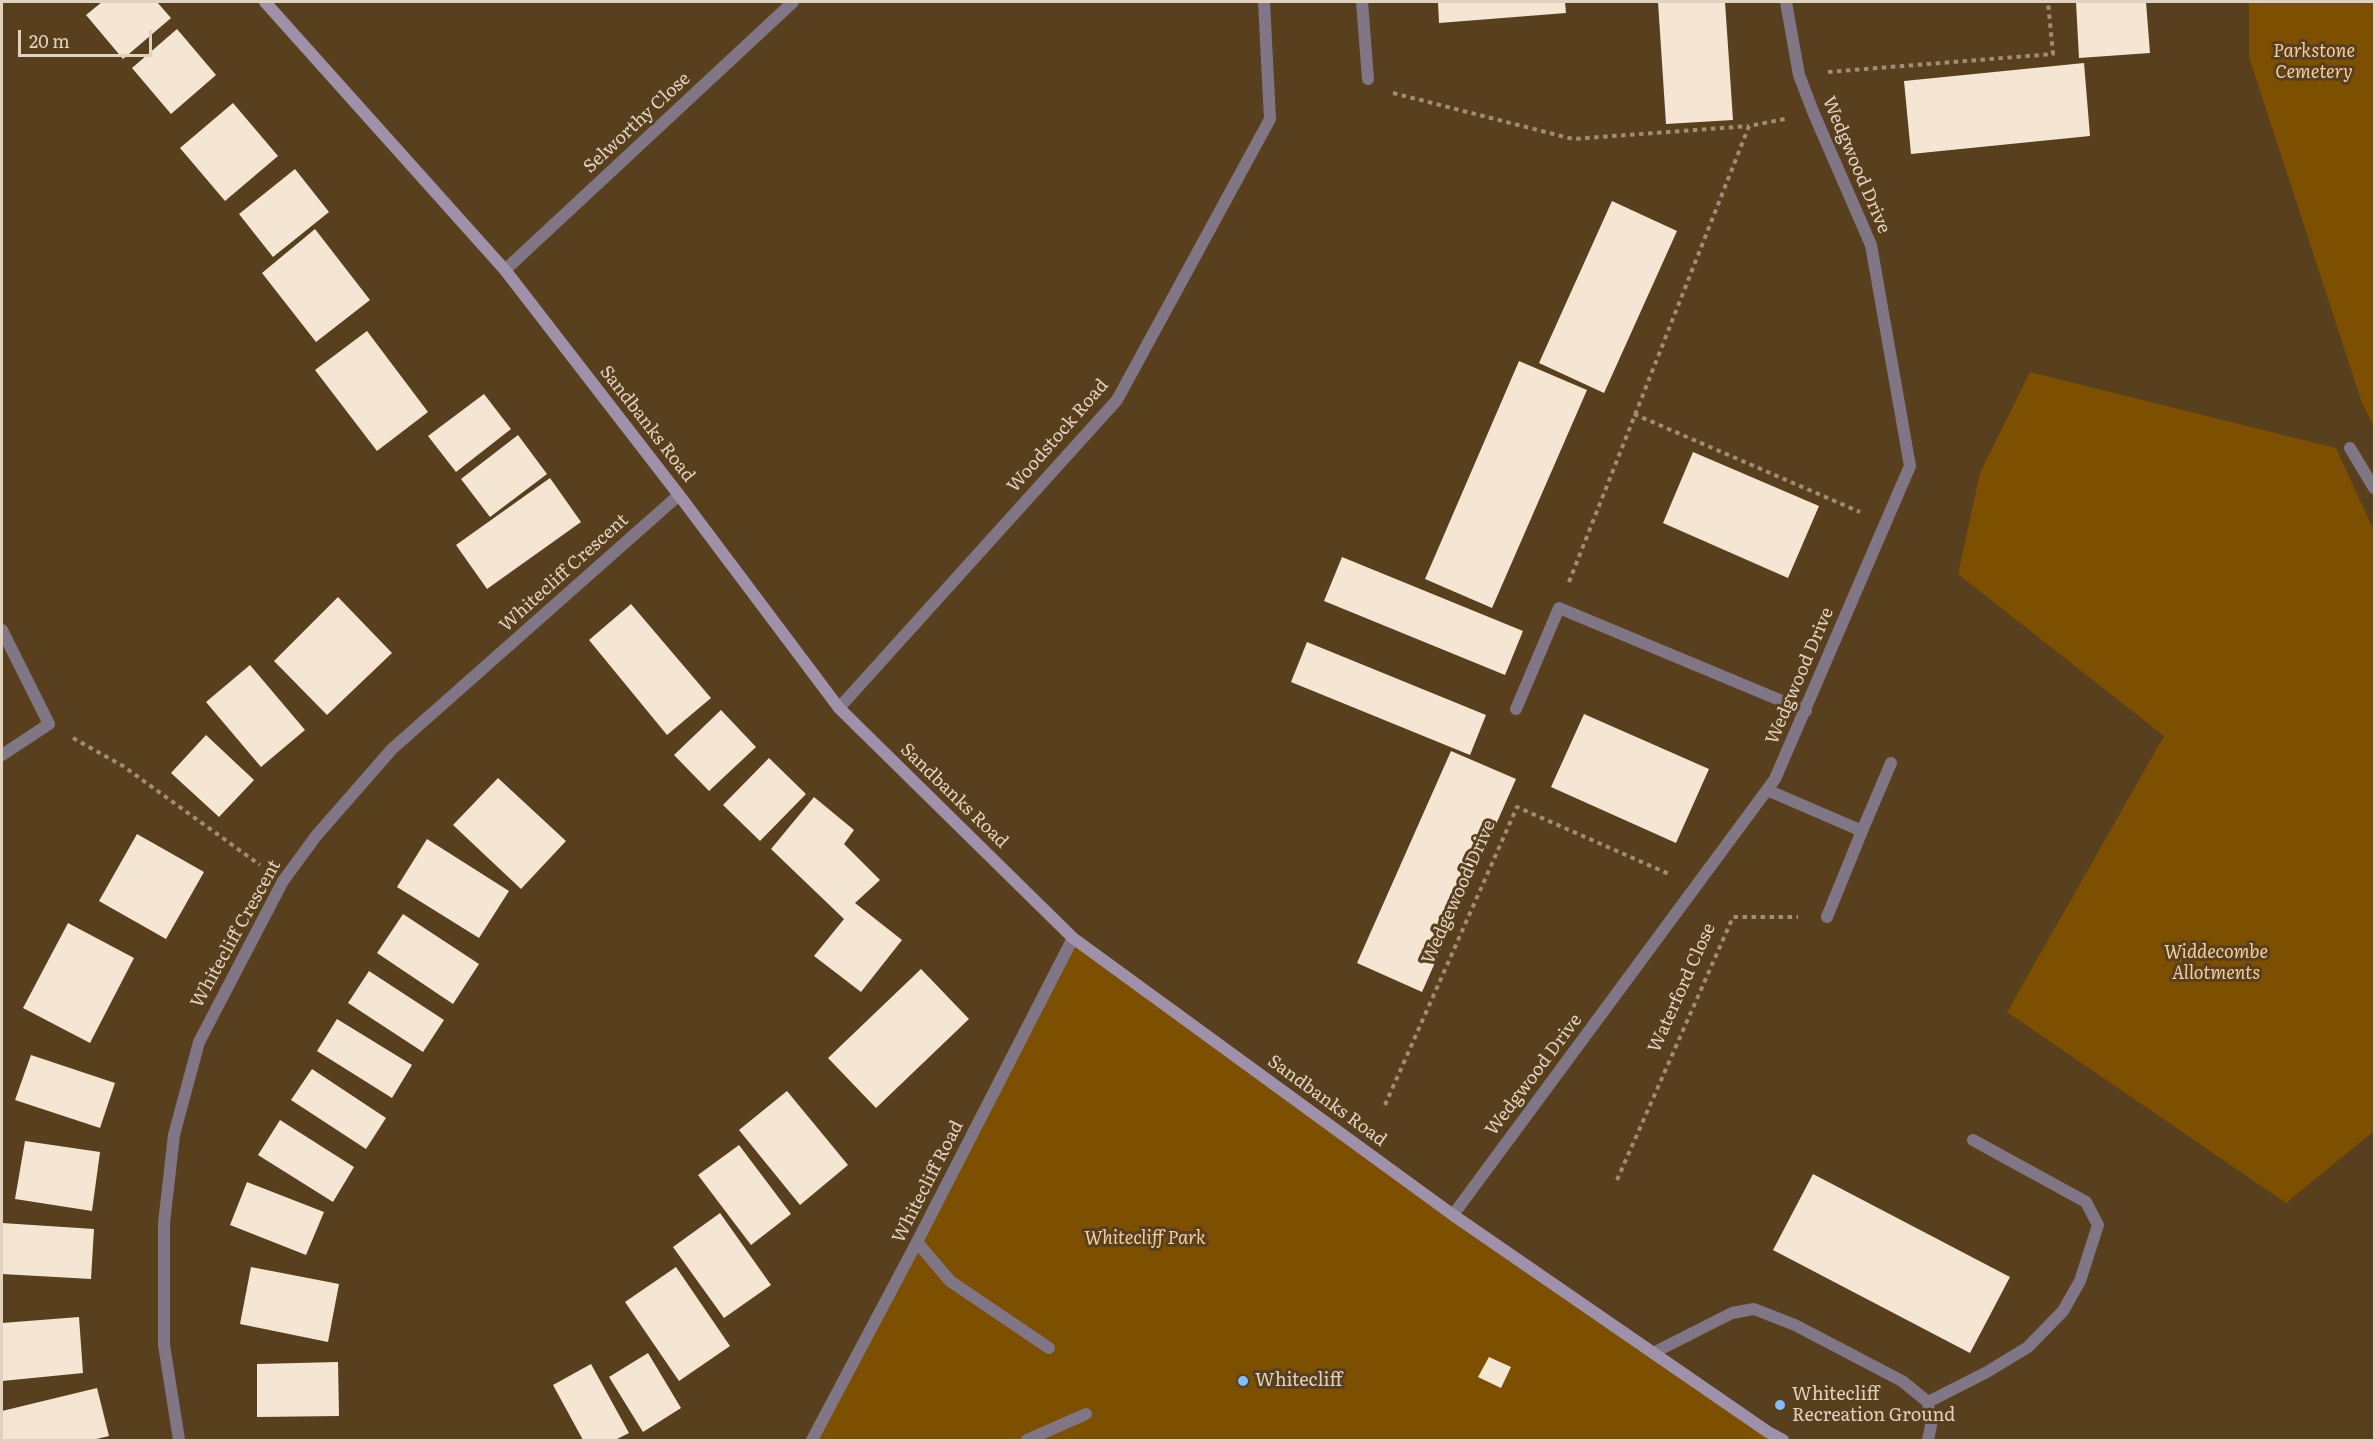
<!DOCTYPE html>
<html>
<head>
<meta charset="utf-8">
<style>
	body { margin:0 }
	#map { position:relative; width:2376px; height:1442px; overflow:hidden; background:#583f1e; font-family:Literata,serif }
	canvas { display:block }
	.frame { position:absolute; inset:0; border:3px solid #e1d2bf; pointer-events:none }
	.scale { position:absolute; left:18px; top:30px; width:134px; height:27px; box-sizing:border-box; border:3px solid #e1d2bf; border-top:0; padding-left:8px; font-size:18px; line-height:21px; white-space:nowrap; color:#e1d2bf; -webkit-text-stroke:4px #583f1e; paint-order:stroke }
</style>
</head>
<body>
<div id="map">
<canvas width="2376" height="1442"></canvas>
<div class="frame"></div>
<div class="scale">20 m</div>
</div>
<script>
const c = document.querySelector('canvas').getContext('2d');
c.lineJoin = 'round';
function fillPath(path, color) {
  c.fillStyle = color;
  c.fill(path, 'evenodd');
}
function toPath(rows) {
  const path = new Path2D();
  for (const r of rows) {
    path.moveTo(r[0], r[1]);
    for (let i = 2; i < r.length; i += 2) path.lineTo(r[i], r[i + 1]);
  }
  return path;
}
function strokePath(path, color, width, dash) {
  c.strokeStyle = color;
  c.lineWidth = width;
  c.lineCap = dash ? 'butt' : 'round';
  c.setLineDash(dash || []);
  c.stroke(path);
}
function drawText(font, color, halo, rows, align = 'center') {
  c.font = font + ' Literata,serif';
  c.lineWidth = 6;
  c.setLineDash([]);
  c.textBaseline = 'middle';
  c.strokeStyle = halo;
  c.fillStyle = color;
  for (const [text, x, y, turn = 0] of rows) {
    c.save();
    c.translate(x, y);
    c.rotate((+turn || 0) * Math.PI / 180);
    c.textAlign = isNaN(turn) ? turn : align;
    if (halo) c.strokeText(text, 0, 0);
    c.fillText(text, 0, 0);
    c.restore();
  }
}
fillPath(toPath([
	[2249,2,2374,2,2374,426,2362,403,2249,57],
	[2030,372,2336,448,2374,531,2374,1131,2286,1203,2007,1012,2164,736,1958,574,1980,473],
	[1073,938,1453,1215,1783,1440,812,1440]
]), '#7d4f00');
fillPath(toPath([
	[102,2,157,2,171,18,123,59,86,15],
	[1438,2,1565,2,1566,13,1439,23],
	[1658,2,1725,2,1733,120,1666,124],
	[2076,2,2146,2,2150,53,2079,58],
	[177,29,216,75,171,114,132,68],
	[2084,63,2090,136,1911,154,1904,81],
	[233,103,278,156,225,201,180,148],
	[295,169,329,212,273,257,239,214],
	[1612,201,1677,231,1604,393,1539,363],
	[315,229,370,300,316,342,262,273],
	[367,331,428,412,377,451,315,370],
	[1519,361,1587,390,1492,608,1425,579],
	[484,394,511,429,456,472,428,436],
	[518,435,547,474,490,517,461,479],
	[1693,452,1819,506,1788,578,1663,523],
	[550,478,581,522,487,589,456,545],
	[1342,557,1523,631,1505,675,1324,601],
	[338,597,392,653,327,715,274,661],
	[631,604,711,698,667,735,589,640],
	[1307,642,1486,715,1470,755,1291,682],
	[250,665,305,730,261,767,206,702],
	[721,710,756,747,709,791,674,755],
	[1584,714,1709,769,1676,843,1551,787],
	[206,735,254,780,219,817,171,773],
	[1451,751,1516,779,1422,992,1357,963],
	[769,758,806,794,760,841,723,805],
	[498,778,566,841,521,889,453,825],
	[814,797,854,830,844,844,880,880,855,903,902,940,861,992,814,956,844,919,771,849],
	[137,834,204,872,166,939,99,901],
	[427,839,509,891,479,938,397,887],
	[403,914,479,964,453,1004,377,953],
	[68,923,134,958,90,1043,23,1008],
	[921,969,969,1019,876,1108,828,1058],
	[369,971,444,1020,423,1052,348,1003],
	[337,1019,412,1065,392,1098,317,1051],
	[31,1055,115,1083,100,1128,15,1100],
	[312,1069,386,1118,366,1149,291,1100],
	[787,1091,848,1165,800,1205,739,1130],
	[280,1120,354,1167,333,1202,258,1155],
	[25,1141,100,1152,92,1211,15,1199],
	[739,1145,791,1214,751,1245,698,1175],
	[1813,1174,2010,1277,1970,1353,1773,1250],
	[247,1182,324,1212,306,1255,230,1225],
	[720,1213,771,1285,724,1318,673,1247],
	[2,1223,94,1229,91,1279,2,1274],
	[251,1267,339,1284,328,1342,240,1324],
	[676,1267,730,1346,679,1381,625,1302],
	[79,1317,83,1373,2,1381,2,1323],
	[648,1353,681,1408,643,1432,609,1377],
	[1489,1357,1511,1367,1501,1388,1478,1377],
	[338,1362,339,1416,257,1417,257,1364],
	[591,1364,629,1433,615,1440,583,1440,553,1385],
	[97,1388,109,1436,92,1440,2,1440,2,1411]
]), '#f5e5d3');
strokePath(toPath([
	[1828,72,2053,54,2048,2],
	[1393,93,1573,139,1749,126],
	[1634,414,1860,512],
	[1569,582,1749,126,1785,119],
	[73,738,123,766,260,865],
	[1385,1105,1517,807,1669,874],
	[1617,1180,1733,917,1798,917]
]), '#a18d74', 4, [4.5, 4.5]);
strokePath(toPath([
	[1362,2,1368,79],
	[2350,448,2374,488],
	[917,1242,950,1281,1049,1348],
	[1653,1353,1732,1313,1754,1309,1795,1325,1902,1381,1928,1402,1931,1426,1928,1440],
	[1928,1402,1987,1372,2028,1347,2063,1311,2080,1281,2098,1225,2086,1202,1973,1140],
	[1027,1440,1086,1414]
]), '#807686', 12);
strokePath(toPath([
	[505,270,793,2],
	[2,630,49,724,2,755],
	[839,708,1117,400,1270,119,1264,2],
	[1516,709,1559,608,1806,711],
	[1767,790,1862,831,1827,917],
	[1862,831,1891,763],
	[1453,1215,1775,779,1910,466,1871,245,1814,114,1799,75,1786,2],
	[179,1440,164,1345,164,1223,174,1135,199,1042,283,881,316,836,392,749,679,495],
	[812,1440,917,1242,1073,938]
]), '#807686', 12);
strokePath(toPath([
	[265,2,505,270,679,495,839,708,1073,938,1453,1215,1768,1432,1783,1440]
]), '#a091aa', 12);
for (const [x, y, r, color] of [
	[1243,1381,6,"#83bcfb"],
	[1780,1405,6,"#83bcfb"]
]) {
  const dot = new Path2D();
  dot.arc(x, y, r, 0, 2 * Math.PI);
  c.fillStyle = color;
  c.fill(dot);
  strokePath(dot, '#583f1e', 2);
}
drawText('italic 18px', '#f4cea2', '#583f1e', [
	["Parkstone",2314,52],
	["Cemetery",2314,73],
	["Widdecombe",2216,953],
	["Allotments",2216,974],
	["Whitecliff Park",1145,1239]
]);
drawText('18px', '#e1d2bf', '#583f1e', [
	["Selworthy Close",637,123,-43],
	["Wedgwood Drive",1856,165,67],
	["Sandbanks Road",647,424,52],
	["Woodstock Road",1058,436,-49],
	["Whitecliff Crescent",564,573,-42],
	["Wedgwood Drive",1800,676,-67],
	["Sandbanks Road",954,796,44],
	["Wedgewood Drive",1459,892,-66],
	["Whitecliff Crescent",236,934,-61],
	["Waterford Close",1682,988,-66],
	["Wedgwood Drive",1534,1075,-53],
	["Sandbanks Road",1327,1101,36],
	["Whitecliff Road",928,1182,-63]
]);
drawText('18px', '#e1d2bf', '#583f1e', [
	["Whitecliff",1255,1381],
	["Whitecliff",1792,1395],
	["Recreation Ground",1792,1416]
], 'left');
</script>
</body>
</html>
